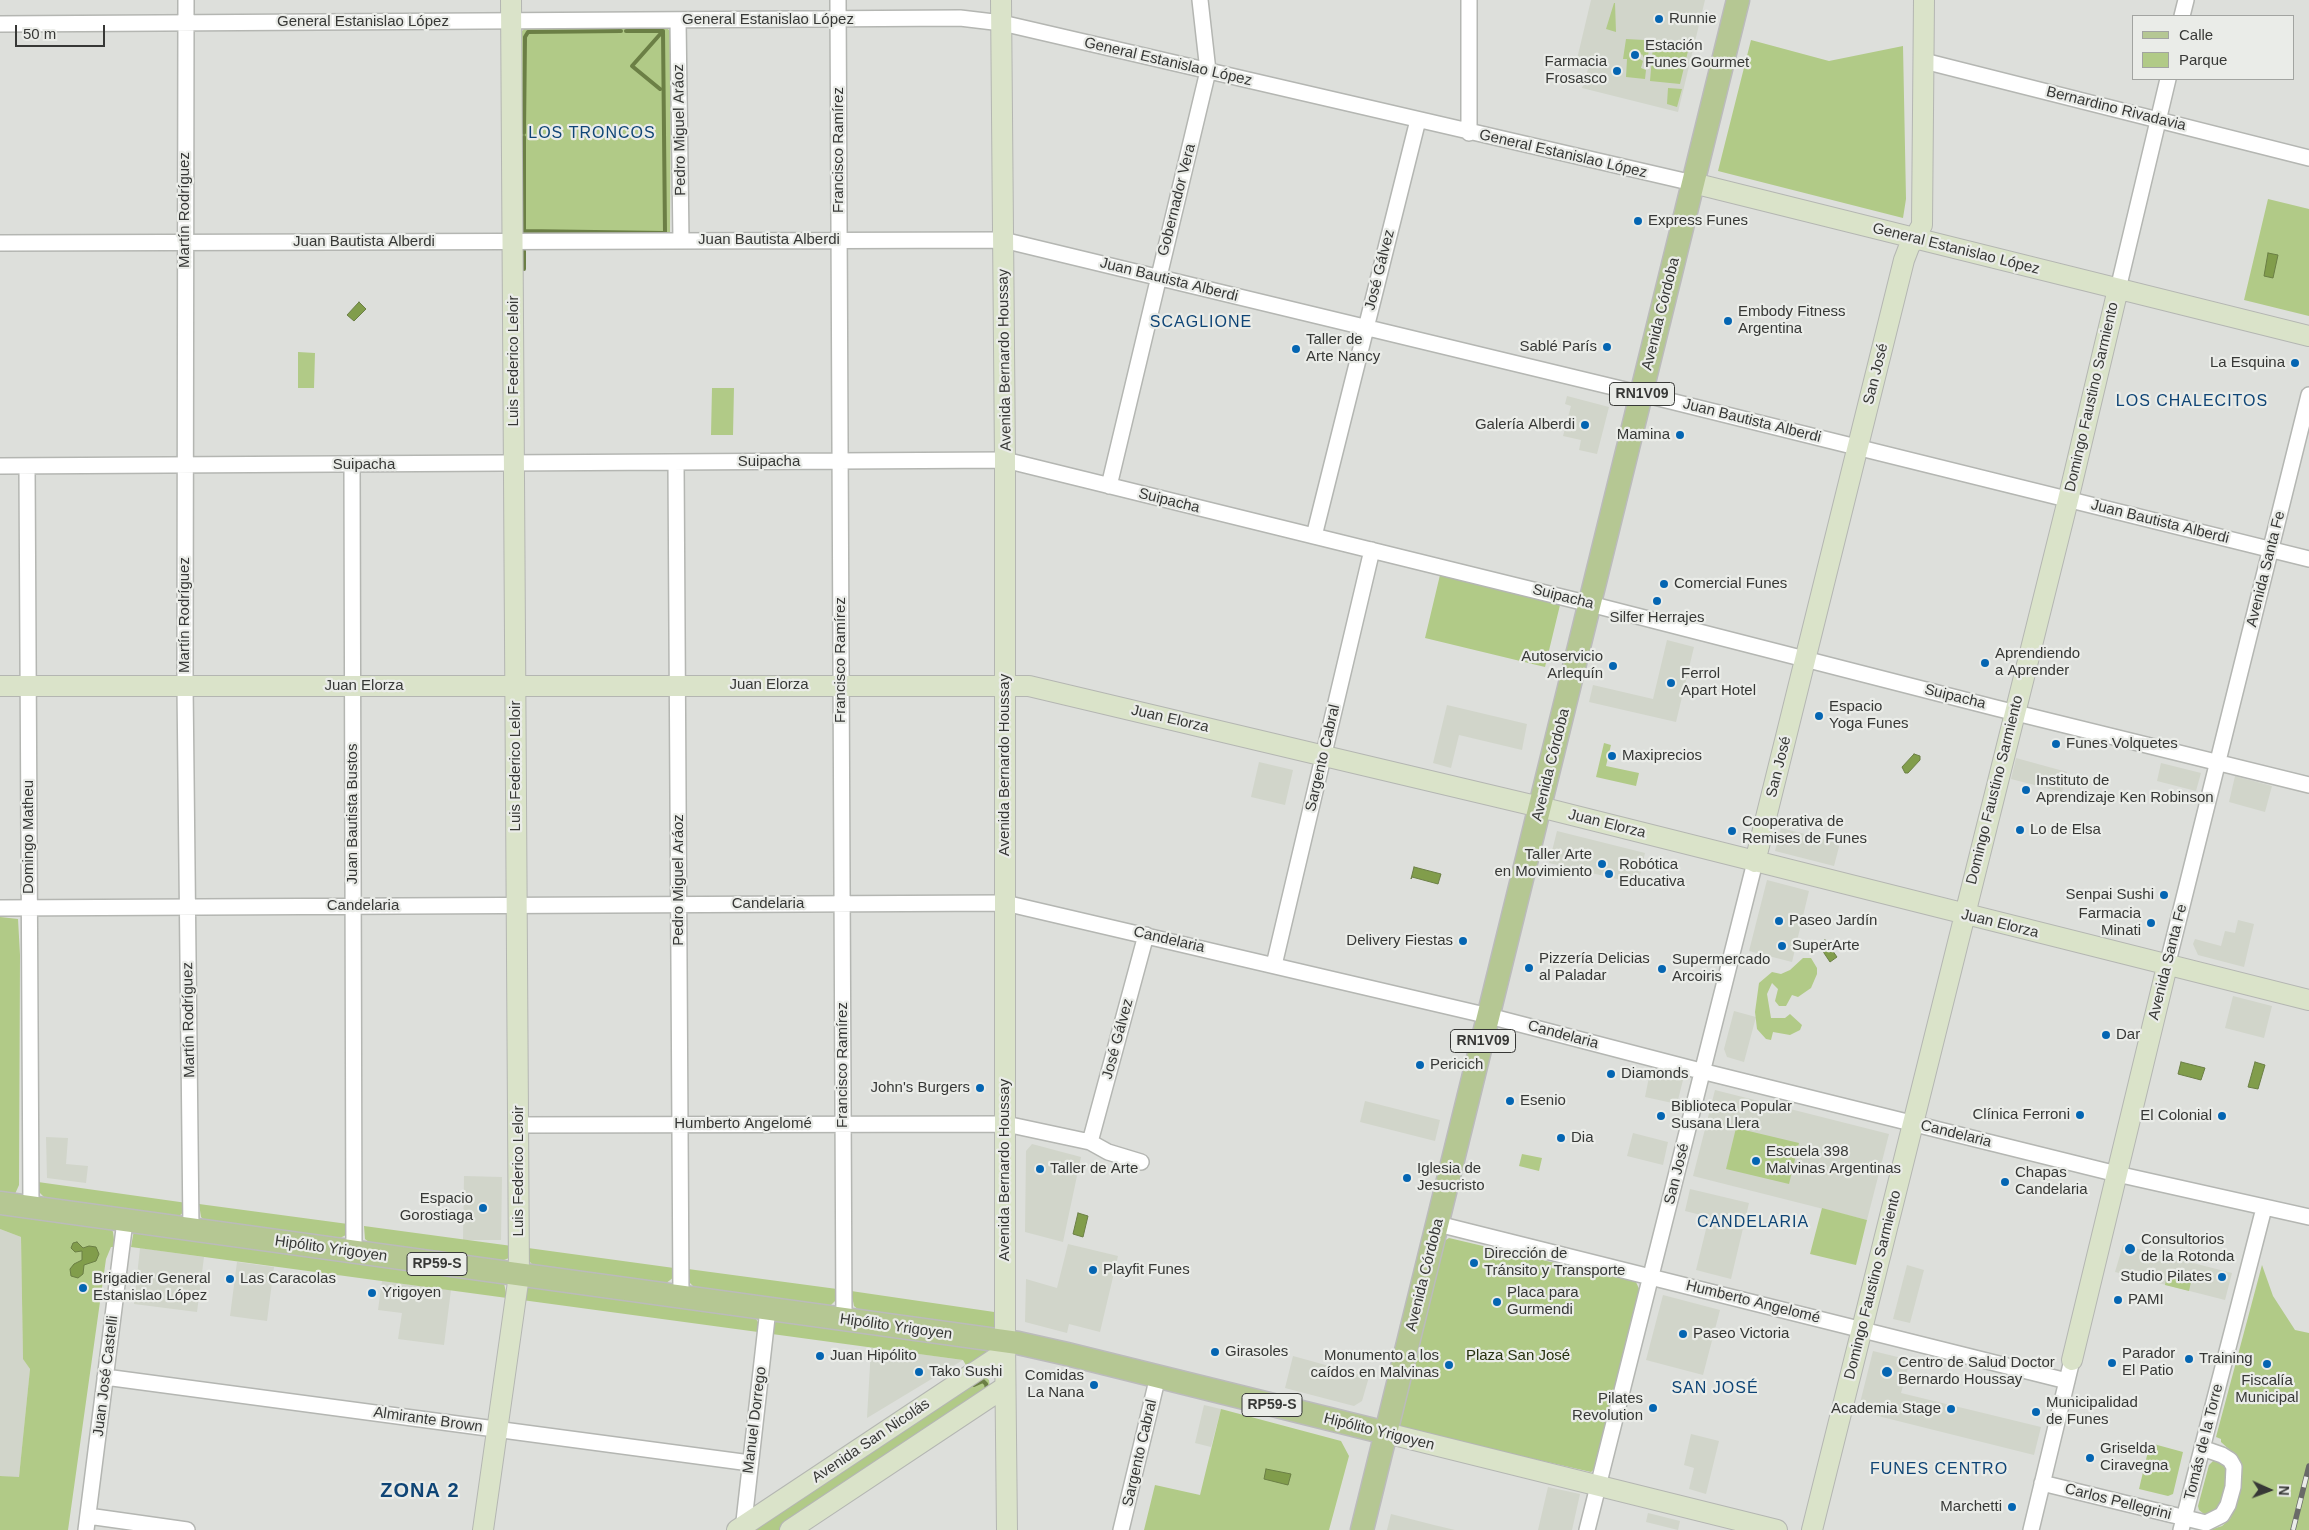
<!DOCTYPE html>
<html>
<head>
<meta charset="utf-8">
<style>
	body { margin:0 }
	#map { position:relative; width:2309px; height:1530px; overflow:hidden; background:#dddfdb; font-family:Helvetica,sans-serif }
	canvas { display:block }
	.legend { position:absolute; left:2132px; top:15px; width:162px; height:65px; box-sizing:border-box; background:#eaece8; border:1px solid #a2a4a1; margin:0; padding:6px 9px; list-style:none; font-size:15px; color:#373836 }
	.legend li { display:flex; align-items:center; gap:10px; height:25px }
	.legend b { width:25px; border:1px solid #a2a4a1 }
	.north { position:absolute; left:2244px; top:1465px; width:50px; height:50px; -webkit-text-stroke:4px #eaece8; paint-order:stroke; rotate:92deg; font-size:14px; font-weight:700; line-height:20px; text-align:center; color:#373836 }
	.north::after { content:''; display:block; margin:auto; width:18px; height:22px; background:#373836; clip-path:polygon(50% 0,100% 100%,50% 72%,0 100%) }
	.scale { position:absolute; left:15px; top:25px; width:90px; height:22px; box-sizing:border-box; border:2px solid #373836; border-top:0; padding-left:6px; font-size:15px; line-height:18px; white-space:nowrap; color:#373836; -webkit-text-stroke:4px #eaece8; paint-order:stroke }
</style>
</head>
<body>
<div id="map">
<canvas width="2309" height="1530"></canvas>
<ul class="legend">
<li><b style="height:6px;background:#b5c793"></b>Calle</li>
<li><b style="height:14px;background:#b1ca87"></b>Parque</li>
</ul>
<div class="north">N</div>
<div class="scale">50 m</div>
</div>
<script>
const c = document.querySelector('canvas').getContext('2d');
c.lineJoin = 'round';
function fillPath(path, color) {
  c.fillStyle = color;
  c.fill(path, 'evenodd');
}
function toPath(rows) {
  const path = new Path2D();
  for (const r of rows) {
    path.moveTo(r[0], r[1]);
    for (let i = 2; i < r.length; i += 2) path.lineTo(r[i], r[i + 1]);
  }
  return path;
}
function strokePath(path, color, width, dash) {
  c.strokeStyle = color;
  c.lineWidth = width;
  c.lineCap = dash ? 'butt' : 'round';
  c.setLineDash(dash || []);
  c.stroke(path);
}
function drawText(font, color, halo, rows, align = 'center') {
  c.font = font + ' Helvetica,sans-serif';
  c.lineWidth = 4.5;
  c.setLineDash([]);
  c.textBaseline = 'middle';
  c.strokeStyle = halo;
  c.fillStyle = color;
  for (const [text, x, y, turn = 0] of rows) {
    c.save();
    c.translate(x, y);
    c.rotate((+turn || 0) * Math.PI / 180);
    c.textAlign = isNaN(turn) ? turn : align;
    if (halo) c.strokeText(text, 0, 0);
    c.fillText(text, 0, 0);
    c.restore();
  }
}
fillPath(toPath([
	[1591,0,1705,0,1678,112,1582,88,1590,63,1577,59],
	[1567,396,1609,407,1597,454,1579,450,1581,440,1563,436,1571,406,1565,404],
	[1667,640,1694,647,1676,722,1589,702,1593,685,1653,699],
	[1447,705,1527,724,1522,750,1459,735,1451,768,1433,763],
	[2016,758,2067,772,2062,792,2011,779],
	[1259,762,1293,770,1285,805,1251,797],
	[2161,763,2201,773,2196,791,2157,781],
	[2235,776,2272,786,2265,812,2229,802],
	[1781,828,1840,843,1834,866,1775,851],
	[1557,831,1645,853,1638,884,1549,863],
	[1767,880,1809,891,1792,962,1749,951],
	[2238,920,2254,924,2244,967,2198,955,2193,944,2195,939,2221,946,2225,931,2235,933],
	[2233,996,2272,1006,2264,1038,2225,1028],
	[1734,1011,1756,1017,1744,1062,1727,1057,1724,1049],
	[1650,1072,1683,1080,1677,1104,1645,1097],
	[1715,1090,1889,1134,1867,1220,1693,1176],
	[1365,1101,1440,1120,1435,1141,1360,1122],
	[1633,1133,1668,1142,1663,1165,1627,1156],
	[46,1137,68,1138,66,1164,88,1166,86,1183,47,1178],
	[1032,1144,1081,1157,1063,1242,1025,1232,1026,1151],
	[464,1176,502,1177,501,1240,463,1240],
	[1690,1189,1749,1203,1731,1279,1696,1270,1709,1217,1685,1211],
	[0,1229,21,1237,23,1358,30,1369,19,1478,0,1476],
	[1068,1244,1118,1256,1100,1332,1069,1324,1067,1333,1025,1322,1026,1279,1057,1288],
	[2123,1245,2232,1273,2225,1300,2115,1272],
	[140,1248,204,1257,197,1312,134,1304],
	[237,1262,274,1267,267,1321,230,1316],
	[1907,1265,1924,1270,1910,1323,1893,1319],
	[382,1281,451,1290,444,1345,398,1339,402,1313,378,1310],
	[1663,1295,1720,1310,1703,1375,1646,1360],
	[871,1348,884,1349,963,1360,867,1418],
	[1873,1351,1910,1360,1901,1393,2041,1427,2034,1455,1858,1411],
	[1293,1356,1369,1377,1362,1401,1354,1406,1285,1388],
	[1204,1405,1221,1409,1211,1447,1195,1443],
	[1691,1434,1719,1441,1706,1494,1689,1489,1694,1468,1684,1465],
	[1548,1487,1580,1494,1572,1530,1538,1530],
	[1648,1513,1680,1521,1678,1530,1646,1522],
	[1391,1514,1434,1525,1455,1530,1387,1530]
]), '#d1d5ca');
fillPath(toPath([
	[1614,3,1615,3,1616,32,1606,29],
	[665,26,671,32,670,235,522,236,521,32,525,28],
	[1626,39,1644,40,1649,46,1648,58,1645,60,1642,54,1638,58,1643,61,1641,68,1646,70,1645,79,1626,77,1627,59,1623,59],
	[1651,39,1688,51,1680,84,1650,81,1653,46],
	[1751,40,1829,61,1903,46,1906,199,1903,218,1718,171],
	[1668,88,1682,89,1677,107,1667,104],
	[2268,199,2309,209,2309,316,2244,300],
	[298,352,315,353,314,388,298,388],
	[712,388,734,388,733,435,711,435],
	[1440,575,1560,605,1545,667,1425,638],
	[1604,743,1611,745,1606,766,1639,773,1636,786,1596,777],
	[0,917,18,919,20,955,19,1185,15,1194,0,1196],
	[1803,958,1811,958,1817,968,1817,974,1811,988,1798,997,1792,995,1786,1006,1779,1006,1775,1001,1778,989,1772,983,1767,994,1771,1018,1785,1018,1790,1014,1802,1025,1800,1030,1790,1035,1773,1032,1771,1040,1766,1039,1757,1029,1755,1012,1759,983,1772,972,1781,974,1790,970],
	[1736,1128,1799,1143,1789,1184,1726,1169],
	[1522,1154,1542,1158,1539,1171,1519,1166],
	[38,1182,187,1203,186,1210,178,1217,170,1217,45,1198,39,1192],
	[199,1204,348,1224,348,1230,346,1235,338,1239,204,1220,201,1217],
	[1822,1208,1867,1220,1856,1265,1810,1254],
	[0,1213,112,1230,113,1232,115,1247,111,1247,106,1259,68,1530,0,1530,0,1476,19,1477,30,1369,23,1359,21,1237,0,1229],
	[364,1226,512,1246,509,1258,499,1262,370,1243,365,1239],
	[134,1230,504,1283,507,1298,131,1247],
	[1449,1238,1636,1282,1640,1291,1597,1467,1591,1472,1398,1428,1444,1241],
	[528,1248,674,1268,674,1277,665,1284,534,1266,529,1261],
	[2262,1265,2273,1296,2295,1330,2309,1333,2309,1530,2199,1530,2210,1530,2222,1526,2230,1519,2237,1503,2242,1477,2240,1469,2232,1452,2221,1442,2221,1439,2216,1437],
	[688,1269,837,1289,837,1299,829,1307,695,1288,690,1283],
	[2167,1275,2191,1282,2189,1291,2165,1285],
	[530,1284,753,1315,758,1322,758,1332,522,1300,524,1289],
	[851,1291,1001,1313,995,1328,991,1329,860,1311,854,1306],
	[778,1319,986,1348,986,1352,983,1357,967,1367,963,1360,772,1334,773,1325],
	[984,1375,989,1380,990,1389,786,1530,748,1530],
	[1221,1409,1341,1441,1349,1456,1329,1530,1144,1530,1155,1485,1200,1495],
	[2150,1443,2183,1452,2173,1494,2168,1496,2139,1489],
	[2215,1459,2231,1468,2221,1509,2210,1514,2204,1514,2199,1510,2198,1506,2209,1465]
]), '#b1ca87');
const water = toPath([
	[2268,253,2278,255,2273,278,2264,276,2268,253],
	[359,302,366,309,354,321,347,315,359,302],
	[1914,754,1920,756,1920,760,1908,773,1905,773,1902,767,1914,754],
	[1414,867,1441,874,1438,884,1412,877,1411,879,1414,867],
	[1825,940,1837,957,1830,962,1818,944,1825,940],
	[2181,1062,2205,1068,2201,1080,2178,1074,2181,1062],
	[2255,1062,2265,1065,2258,1089,2248,1087,2255,1062],
	[1078,1213,1088,1216,1083,1237,1073,1234,1078,1213],
	[77,1242,83,1248,89,1246,96,1247,99,1254,96,1261,84,1265,83,1274,78,1278,71,1276,70,1269,74,1264,82,1260,82,1251,75,1252,71,1248,73,1243,77,1242],
	[1266,1469,1291,1474,1288,1485,1264,1479,1266,1469]
]);
fillPath(water, '#819d4b');
strokePath(water, '#6b7f45', 1);
strokePath(toPath([
	[626,31,663,31],
	[660,89,632,66,663,31],
	[524,133,525,37,528,32,621,31],
	[524,137,524,233],
	[524,231,665,233,663,31],
	[524,269,524,251],
	[974,1385,983,1381,986,1384,987,1389]
]), '#6b7f45', 4);
const street = toPath([
	[186,0,185,685,191,1230],
	[838,0,844,1320],
	[2182,16,2186,0],
	[678,20,681,241],
	[0,24,960,18,1002,23,1693,183],
	[1924,61,2309,158],
	[1469,133,1469,0],
	[0,243,1003,240,1642,394,2309,559],
	[2118,289,2168,79],
	[676,462,681,1297],
	[352,465,354,1252],
	[0,466,1005,460,1590,604,1996,708,2309,785],
	[27,466,31,1208],
	[1109,486,1208,71,1200,0],
	[1314,536,1418,120],
	[0,908,1005,903,1489,1016,1689,1068,2117,1174,2309,1217],
	[1274,965,1372,550],
	[2167,966,2309,395],
	[518,1125,1006,1124,1090,1142,1108,1152,1141,1162],
	[1090,1142,1146,935],
	[1438,1224,2067,1381],
	[105,1377,750,1463],
	[2042,1483,2206,1523,2222,1515,2228,1505,2233,1487,2234,1467,2230,1460,2222,1455,2202,1448],
	[88,1516,187,1530],
	[86,1530,125,1221],
	[743,1530,768,1309],
	[1121,1530,1158,1376],
	[1587,1530,1755,862],
	[2031,1530,2072,1360],
	[2181,1530,2264,1208]
]);
const secondary = toPath([
	[1001,0,1005,460,1005,1342,1007,1530],
	[1693,183,2309,336],
	[0,686,1029,686,1540,807,2309,1000],
	[1755,862,1904,260,1909,247,1922,225,1924,0],
	[2072,1360,2167,966],
	[1386,1433,1777,1530],
	[483,1530,519,1275,511,0],
	[737,1530,1005,1352],
	[790,1530,1005,1387],
	[1812,1530,2068,500,2118,289]
]);
const primary = toPath([
	[0,1203,1018,1343,1067,1354,1386,1433],
	[1362,1530,1738,0]
]);
strokePath(street, '#b4b6b2', 18);
strokePath(secondary, '#b4b6b2', 22);
strokePath(primary, '#bbb', 25);
strokePath(street, '#fff', 15);
strokePath(secondary, '#dae3c9', 20);
strokePath(primary, '#b5c793', 22);
const rail = toPath([
	[2293,1530,2309,1466]
]);
strokePath(rail, '#696a68', 5.5);
strokePath(rail, '#eaece8', 4, [11]);
for (const [x, y, r, color] of [
	[1659,19,5,"#0465b2"],
	[1635,55,5,"#0465b2"],
	[1617,71,5,"#0465b2"],
	[1638,221,5,"#0465b2"],
	[1728,321,5,"#0465b2"],
	[1607,347,5,"#0465b2"],
	[1296,349,5,"#0465b2"],
	[2295,363,5,"#0465b2"],
	[1585,425,5,"#0465b2"],
	[1680,435,5,"#0465b2"],
	[1664,584,5,"#0465b2"],
	[1657,601,5,"#0465b2"],
	[1985,663,5,"#0465b2"],
	[1613,666,5,"#0465b2"],
	[1671,683,5,"#0465b2"],
	[1819,716,5,"#0465b2"],
	[2056,744,5,"#0465b2"],
	[1612,756,5,"#0465b2"],
	[2026,790,5,"#0465b2"],
	[2020,830,5,"#0465b2"],
	[1732,831,5,"#0465b2"],
	[1602,864,5,"#0465b2"],
	[1609,874,5,"#0465b2"],
	[2164,895,5,"#0465b2"],
	[1779,921,5,"#0465b2"],
	[2151,923,5,"#0465b2"],
	[1463,941,5,"#0465b2"],
	[1782,946,5,"#0465b2"],
	[1529,968,5,"#0465b2"],
	[1662,969,5,"#0465b2"],
	[2106,1035,5,"#0465b2"],
	[1420,1065,5,"#0465b2"],
	[1611,1074,5,"#0465b2"],
	[980,1088,5,"#0465b2"],
	[1510,1101,5,"#0465b2"],
	[2080,1115,5,"#0465b2"],
	[1661,1116,5,"#0465b2"],
	[2222,1116,5,"#0465b2"],
	[1561,1138,5,"#0465b2"],
	[1756,1161,5,"#0465b2"],
	[1040,1169,5,"#0465b2"],
	[1407,1178,5,"#0465b2"],
	[2005,1182,5,"#0465b2"],
	[483,1208,5,"#0465b2"],
	[2130,1249,6,"#0465b2"],
	[1474,1263,5,"#0465b2"],
	[1093,1270,5,"#0465b2"],
	[2222,1277,5,"#0465b2"],
	[230,1279,5,"#0465b2"],
	[83,1288,5,"#0465b2"],
	[372,1293,5,"#0465b2"],
	[2118,1300,5,"#0465b2"],
	[1497,1302,5,"#0465b2"],
	[1683,1334,5,"#0465b2"],
	[1215,1352,5,"#0465b2"],
	[820,1356,5,"#0465b2"],
	[2189,1359,5,"#0465b2"],
	[2112,1363,5,"#0465b2"],
	[2267,1364,5,"#0465b2"],
	[1449,1365,5,"#0465b2"],
	[919,1372,5,"#0465b2"],
	[1887,1372,6,"#0465b2"],
	[1094,1385,5,"#0465b2"],
	[1653,1408,5,"#0465b2"],
	[1951,1409,5,"#0465b2"],
	[2036,1412,5,"#0465b2"],
	[2090,1458,5,"#0465b2"],
	[2012,1507,5,"#0465b2"]
]) {
  const dot = new Path2D();
  dot.arc(x, y, r, 0, 2 * Math.PI);
  c.fillStyle = color;
  c.fill(dot);
  strokePath(dot, '#eaece8', 2);
}
for (const [x, y, w] of [
	[1642,394,65],
	[1483,1041,65],
	[437,1264,60],
	[1272,1405,60]
]) {
  const box = new Path2D();
  box.roundRect(x - w / 2, y - 11.5, w, 23, 4);
  c.fillStyle = '#eaece8';
  c.fill(box);
  strokePath(box, '#373836', 1);
}
drawText('bold 14px', '#373836', null, [
	["RN1V09",1642,394],
	["RN1V09",1483,1041],
	["RP59-S",437,1264],
	["RP59-S",1272,1405]
]);
drawText('15px', '#373836', '#eaece8', [
	["Runnie",1669,19],
	["Estación",1645,46],
	["Funes Gourmet",1645,63],
	["Farmacia",1607,62,"right"],
	["Frosasco",1607,79,"right"],
	["Express Funes",1648,221],
	["Embody Fitness",1738,312],
	["Argentina",1738,329],
	["Taller de",1306,340],
	["Arte Nancy",1306,357],
	["Sablé París",1597,347,"right"],
	["La Esquina",2285,363,"right"],
	["Galería Alberdi",1575,425,"right"],
	["Mamina",1670,435,"right"],
	["Comercial Funes",1674,584],
	["Silfer Herrajes",1657,618,"center"],
	["Aprendiendo",1995,654],
	["a Aprender",1995,671],
	["Autoservicio",1603,657,"right"],
	["Arlequín",1603,674,"right"],
	["Ferrol",1681,674],
	["Apart Hotel",1681,691],
	["Espacio",1829,707],
	["Yoga Funes",1829,724],
	["Funes Volquetes",2066,744],
	["Maxiprecios",1622,756],
	["Instituto de",2036,781],
	["Aprendizaje Ken Robinson",2036,798],
	["Cooperativa de",1742,822],
	["Remises de Funes",1742,839],
	["Lo de Elsa",2030,830],
	["Taller Arte",1592,855,"right"],
	["en Movimiento",1592,872,"right"],
	["Robótica",1619,865],
	["Educativa",1619,882],
	["Senpai Sushi",2154,895,"right"],
	["Farmacia",2141,914,"right"],
	["Minati",2141,931,"right"],
	["Paseo Jardín",1789,921],
	["Delivery Fiestas",1453,941,"right"],
	["SuperArte",1792,946],
	["Pizzería Delicias",1539,959],
	["al Paladar",1539,976],
	["Supermercado",1672,960],
	["Arcoiris",1672,977],
	["Dar",2116,1035],
	["Pericich",1430,1065],
	["Diamonds",1621,1074],
	["John's Burgers",970,1088,"right"],
	["Esenio",1520,1101],
	["Biblioteca Popular",1671,1107],
	["Susana Llera",1671,1124],
	["Clínica Ferroni",2070,1115,"right"],
	["El Colonial",2212,1116,"right"],
	["Dia",1571,1138],
	["Escuela 398",1766,1152],
	["Malvinas Argentinas",1766,1169],
	["Taller de Arte",1050,1169],
	["Iglesia de",1417,1169],
	["Jesucristo",1417,1186],
	["Chapas",2015,1173],
	["Candelaria",2015,1190],
	["Espacio",473,1199,"right"],
	["Gorostiaga",473,1216,"right"],
	["Consultorios",2141,1240],
	["de la Rotonda",2141,1257],
	["Dirección de",1484,1254],
	["Tránsito y Transporte",1484,1271],
	["Playfit Funes",1103,1270],
	["Studio Pilates",2212,1277,"right"],
	["Brigadier General",93,1279],
	["Estanislao López",93,1296],
	["Las Caracolas",240,1279],
	["Yrigoyen",382,1293],
	["Placa para",1507,1293],
	["Gurmendi",1507,1310],
	["PAMI",2128,1300],
	["Paseo Victoria",1693,1334],
	["Girasoles",1225,1352],
	["Parador",2122,1354],
	["El Patio",2122,1371],
	["Juan Hipólito",830,1356],
	["Monumento a los",1439,1356,"right"],
	["caídos en Malvinas",1439,1373,"right"],
	["Training",2199,1359],
	["Centro de Salud Doctor",1898,1363],
	["Bernardo Houssay",1898,1380],
	["Tako Sushi",929,1372],
	["Comidas",1084,1376,"right"],
	["La Nana",1084,1393,"right"],
	["Fiscalía",2267,1381,"center"],
	["Municipal",2267,1398,"center"],
	["Pilates",1643,1399,"right"],
	["Revolution",1643,1416,"right"],
	["Municipalidad",2046,1403],
	["de Funes",2046,1420],
	["Academia Stage",1941,1409,"right"],
	["Griselda",2100,1449],
	["Ciravegna",2100,1466],
	["Marchetti",2002,1507,"right"]
], 'left');
drawText('15px', '#373836', '#eaece8', [
	["General Estanislao López",768,20],
	["General Estanislao López",363,22],
	["General Estanislao López",1168,62,13],
	["Bernardino Rivadavia",2116,109,14],
	["Pedro Miguel Aráoz",680,130,-91],
	["Francisco Ramírez",839,150,-90],
	["General Estanislao López",1563,154,13],
	["Gobernador Vera",1177,200,-76],
	["Martín Rodríguez",185,210,-90],
	["Juan Bautista Alberdi",769,240],
	["Juan Bautista Alberdi",364,242],
	["General Estanislao López",1956,249,14],
	["José Gálvez",1380,270,-76],
	["Juan Bautista Alberdi",1169,280,14],
	["Avenida Córdoba",1661,314,-76],
	["Avenida Bernardo Houssay",1005,360,-91],
	["Luis Federico Leloir",514,361,-90],
	["San José",1876,374,-76],
	["Domingo Faustino Sarmiento",2092,397,-77],
	["Juan Bautista Alberdi",1752,421,14],
	["Suipacha",769,462],
	["Suipacha",364,465],
	["Suipacha",1169,501,14],
	["Juan Bautista Alberdi",2160,522,14],
	["Avenida Santa Fe",2266,569,-76],
	["Suipacha",1563,597,14],
	["Martín Rodríguez",185,615,-90],
	["Francisco Ramírez",841,660,-90],
	["Juan Elorza",769,685],
	["Juan Elorza",364,686],
	["Suipacha",1955,697,14],
	["Juan Elorza",1170,719,13],
	["Sargento Cabral",1323,758,-77],
	["Avenida Bernardo Houssay",1005,765,-90],
	["Avenida Córdoba",1551,765,-76],
	["Luis Federico Leloir",516,766,-90],
	["San José",1779,767,-76],
	["Domingo Faustino Sarmiento",1995,790,-76],
	["Juan Bautista Bustos",353,814,-90],
	["Juan Elorza",1607,824,14],
	["Domingo Matheu",29,837,-90],
	["Pedro Miguel Aráoz",679,880,-90],
	["Candelaria",768,904],
	["Candelaria",363,906],
	["Juan Elorza",2000,924,14],
	["Candelaria",1169,940,13],
	["Avenida Santa Fe",2168,962,-76],
	["Martín Rodríguez",189,1020,-91],
	["Candelaria",1563,1035,15],
	["José Gálvez",1118,1039,-75],
	["Francisco Ramírez",843,1065,-90],
	["Humberto Angelomé",743,1124],
	["Candelaria",1956,1134,14],
	["Avenida Bernardo Houssay",1005,1170,-90],
	["Luis Federico Leloir",519,1171,-90],
	["San José",1677,1174,-76],
	["Hipólito Yrigoyen",331,1249,8],
	["Avenida Córdoba",1425,1275,-76],
	["Domingo Faustino Sarmiento",1873,1285,-76],
	["Humberto Angelomé",1753,1302,14],
	["Hipólito Yrigoyen",896,1327,8],
	["Juan José Castelli",106,1376,-83],
	["Almirante Brown",428,1420,8],
	["Manuel Dorrego",755,1420,-83],
	["Hipólito Yrigoyen",1379,1432,14],
	["Avenida San Nicolás",871,1441,-34],
	["Tomás de la Torre",2204,1442,-76],
	["Sargento Cabral",1140,1453,-77],
	["Carlos Pellegrini",2118,1502,14]
]);
drawText('15px', '#25300d', '#eaece8', [
	["Plaza San José",1518,1356]
]);
c.letterSpacing = '1px';
drawText('16px', '#0f4576', '#eaece8', [
	["LOS TRONCOS",592,134],
	["SCAGLIONE",1201,323],
	["LOS CHALECITOS",2192,402],
	["CANDELARIA",1753,1223],
	["SAN JOSÉ",1715,1389],
	["FUNES CENTRO",1939,1470]
]);
c.letterSpacing = '0px';
c.letterSpacing = '1px';
drawText('bold 20px', '#0f4576', '#eaece8', [
	["ZONA 2",420,1491]
]);
c.letterSpacing = '0px';
</script>
</body>
</html>
